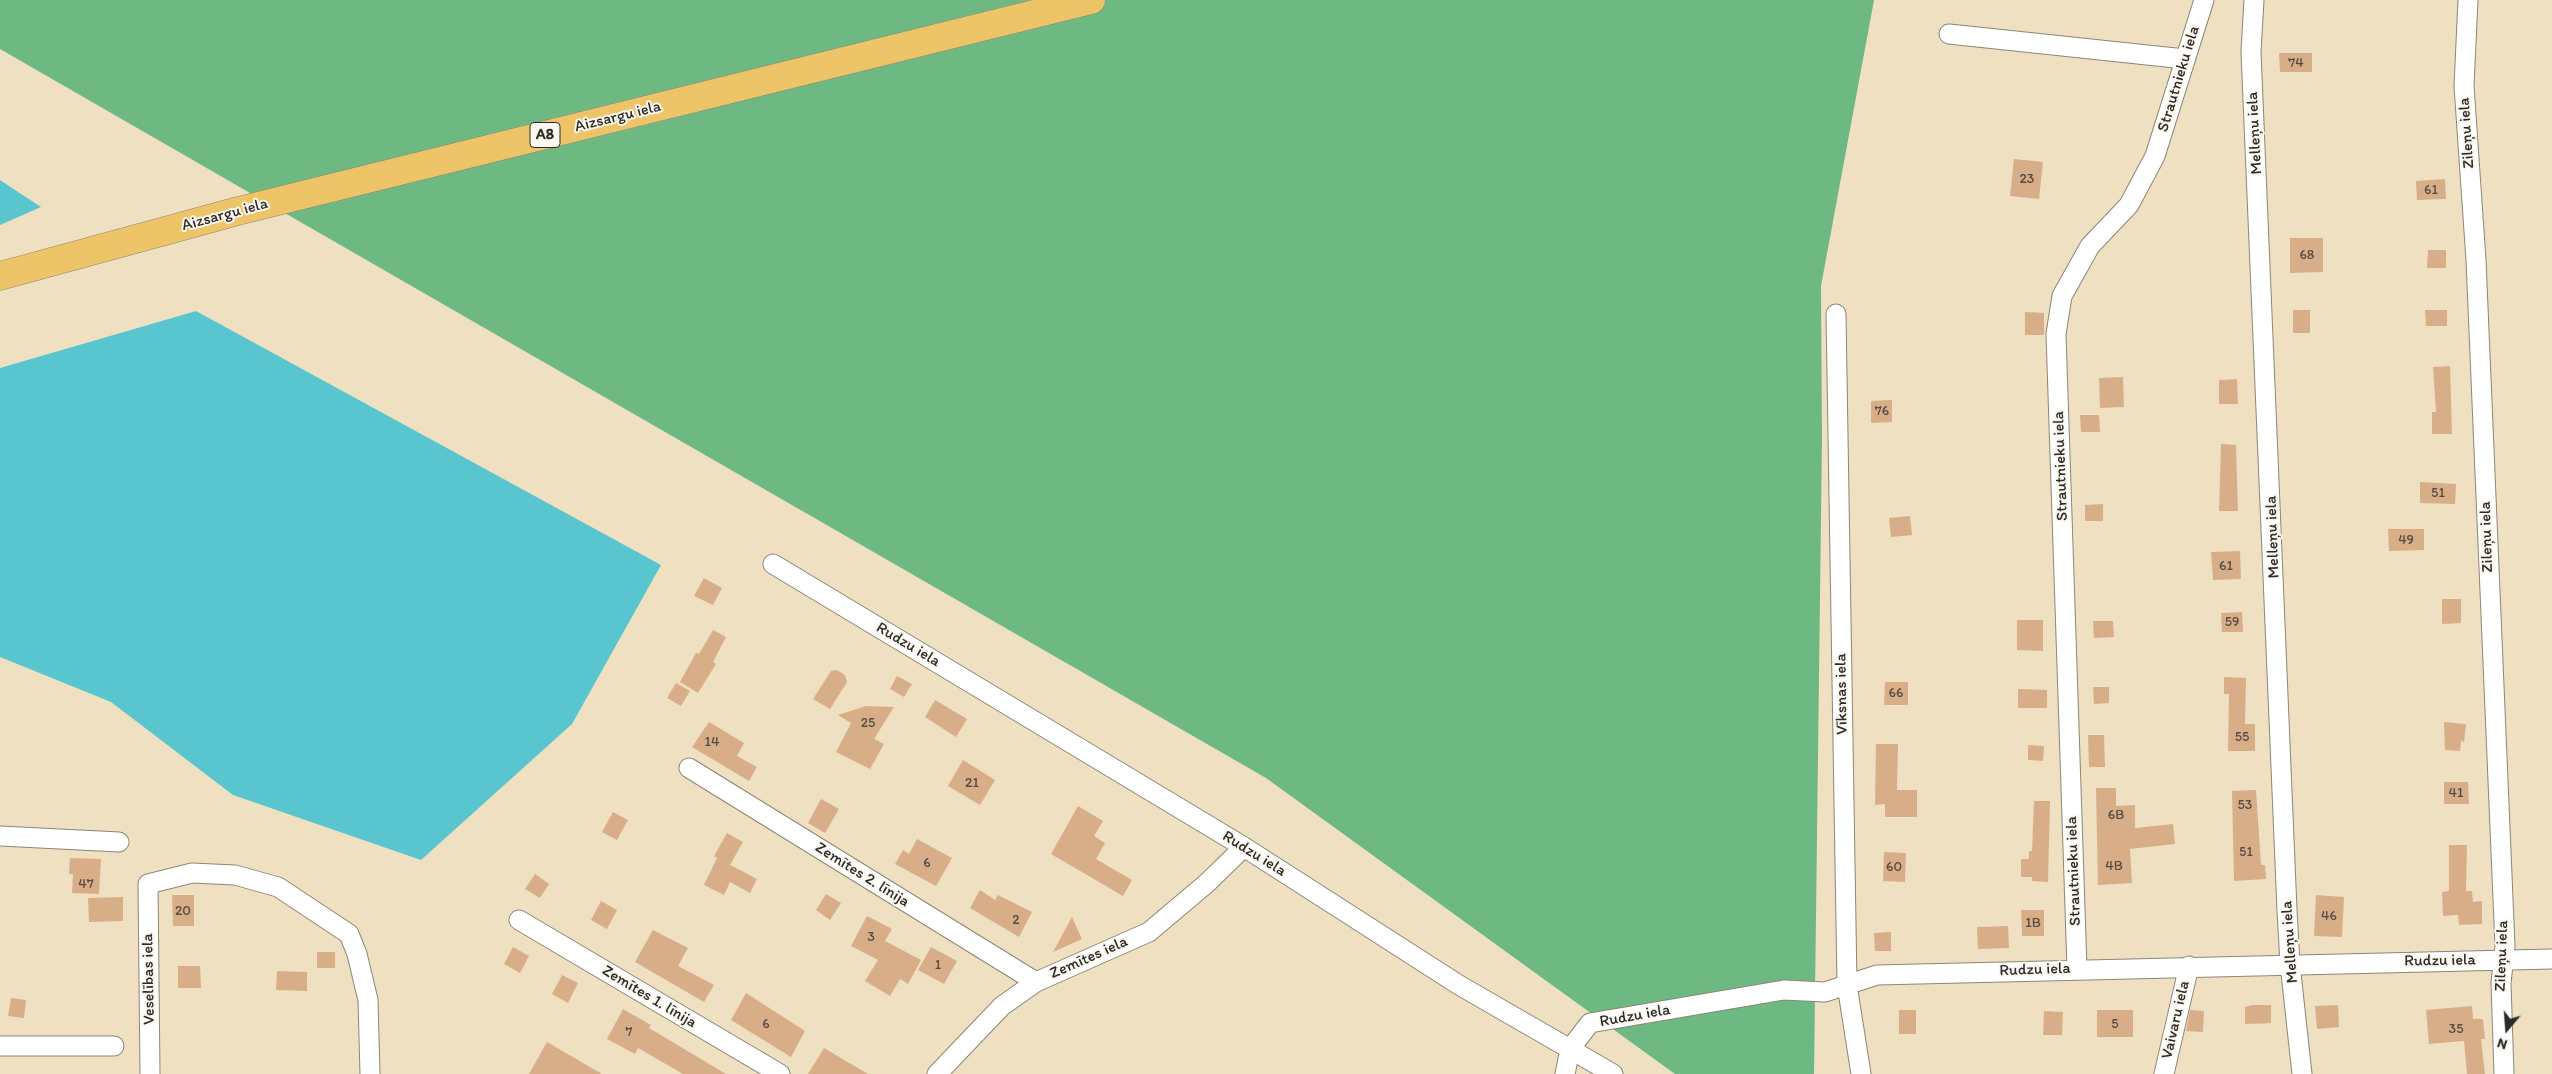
<!DOCTYPE html>
<html>
<head>
<meta charset="utf-8">
<style>
	body { margin:0 }
	#map { position:relative; width:2552px; height:1074px; overflow:hidden; background:#eee0c0; font-family:Itim,sans-serif }
	canvas { display:block }
	.north { position:absolute; left:2482px; top:1004px; width:50px; height:50px; -webkit-text-stroke:4px #fbf7ec; paint-order:stroke; rotate:198deg; font-size:14px; font-weight:700; line-height:20px; text-align:center; color:#2b2b2b }
	.north::after { content:''; display:block; margin:auto; width:18px; height:22px; background:#2b2b2b; clip-path:polygon(50% 0,100% 100%,50% 72%,0 100%) }
</style>
</head>
<body>
<div id="map">
<canvas width="2552" height="1074"></canvas>
<div class="north">N</div>
</div>
<script>
const c = document.querySelector('canvas').getContext('2d');
c.lineJoin = 'round';
function fillPath(path, color) {
  c.fillStyle = color;
  c.fill(path, 'evenodd');
}
function toPath(rows) {
  const path = new Path2D();
  for (const r of rows) {
    path.moveTo(r[0], r[1]);
    for (let i = 2; i < r.length; i += 2) path.lineTo(r[i], r[i + 1]);
  }
  return path;
}
function strokePath(path, color, width, dash) {
  c.strokeStyle = color;
  c.lineWidth = width;
  c.lineCap = dash ? 'butt' : 'round';
  c.setLineDash(dash || []);
  c.stroke(path);
}
function drawText(font, color, halo, rows, align = 'center') {
  c.font = font + ' Itim,sans-serif';
  c.lineWidth = 4;
  c.setLineDash([]);
  c.textBaseline = 'middle';
  c.strokeStyle = halo;
  c.fillStyle = color;
  for (const [text, x, y, turn = 0] of rows) {
    c.save();
    c.translate(x, y);
    c.rotate((+turn || 0) * Math.PI / 180);
    c.textAlign = isNaN(turn) ? turn : align;
    if (halo) c.strokeText(text, 0, 0);
    c.fillText(text, 0, 0);
    c.restore();
  }
}
fillPath(toPath([
	[0,0,1874,0,1821,286,1822,438,1814,1074,1675,1074,1266,778,0,49]
]), '#6eb981');
fillPath(toPath([
	[0,180,41,207,0,225],
	[196,311,661,565,572,724,421,860,233,795,111,702,0,657,0,368]
]), '#59c6cf');
fillPath(toPath([
	[2279,53,2312,53,2312,72,2280,72],
	[2014,159,2043,162,2039,199,2010,196],
	[2445,179,2446,199,2417,200,2416,181],
	[2290,238,2323,238,2323,272,2290,273],
	[2428,250,2446,250,2446,268,2427,268],
	[2293,310,2310,310,2310,333,2293,333],
	[2425,310,2447,310,2447,326,2426,326],
	[2025,312,2044,313,2044,335,2025,335],
	[2450,366,2452,434,2432,434,2432,412,2436,412,2433,367],
	[2123,377,2124,407,2100,408,2099,378],
	[2237,379,2238,404,2219,404,2219,380],
	[1892,400,1892,422,1871,423,1871,401],
	[2080,415,2099,415,2100,432,2081,432],
	[2221,444,2236,445,2238,511,2219,511],
	[2420,482,2456,484,2455,504,2420,503],
	[2103,504,2103,521,2085,521,2085,505],
	[1910,516,1912,535,1891,537,1889,518],
	[2388,529,2424,529,2424,550,2389,551],
	[2240,551,2241,579,2213,580,2211,552],
	[704,578,722,588,713,605,694,596],
	[2442,599,2461,599,2461,623,2442,624],
	[2242,612,2243,632,2222,632,2221,613],
	[2017,620,2043,620,2043,651,2017,650],
	[2093,621,2113,621,2114,637,2094,638],
	[713,630,726,637,713,662,716,664,698,693,680,682,696,653,699,654],
	[837,670,845,675,847,682,830,709,813,699,831,671],
	[897,676,912,684,904,697,890,689],
	[2224,677,2246,678,2245,724,2255,724,2255,751,2228,751,2229,694,2224,694],
	[1885,682,1908,682,1908,705,1884,705],
	[676,683,690,691,681,706,667,698],
	[2093,687,2109,687,2109,703,2094,704],
	[2018,689,2047,690,2047,708,2018,708],
	[935,700,967,719,956,737,925,717],
	[866,706,894,707,874,739,884,744,870,769,836,752,851,723,838,715],
	[709,722,744,743,737,756,757,767,749,781,692,747],
	[2444,722,2466,724,2464,742,2461,741,2460,751,2445,750],
	[2088,735,2104,735,2105,767,2089,767],
	[1876,744,1898,744,1897,790,1917,790,1917,817,1885,817,1885,804,1875,805],
	[2028,745,2044,746,2043,761,2028,760],
	[963,760,995,780,980,805,948,786],
	[2444,782,2468,782,2469,804,2444,804],
	[2096,788,2116,788,2116,806,2135,805,2135,828,2173,824,2175,844,2130,849,2132,883,2098,885],
	[2256,790,2261,865,2265,865,2266,879,2234,881,2232,791],
	[821,799,839,809,825,833,808,823],
	[2034,801,2050,801,2048,882,2032,881,2032,877,2021,877,2021,859,2029,859,2029,851,2032,851],
	[1078,806,1103,821,1094,836,1105,843,1096,859,1132,880,1123,896,1051,854],
	[613,812,628,820,617,840,602,832],
	[727,833,743,842,730,865,714,856],
	[917,839,952,858,936,886,895,864,903,850,909,854],
	[2449,845,2467,845,2466,891,2472,891,2473,902,2482,901,2482,924,2459,925,2458,915,2443,916,2442,892,2449,891],
	[1884,852,1906,853,1905,882,1883,881],
	[70,858,101,859,99,894,72,893,73,874,69,874],
	[717,858,757,879,750,893,730,882,724,895,704,885],
	[535,874,549,884,540,898,525,889],
	[980,890,995,900,998,895,1032,912,1019,937,970,908],
	[826,894,841,903,830,920,816,910],
	[172,895,194,895,194,926,173,926],
	[2316,895,2344,897,2342,937,2314,936],
	[123,897,123,921,89,922,88,898],
	[601,901,617,910,607,929,591,920],
	[2021,910,2044,910,2044,936,2022,936],
	[867,916,892,929,885,941,921,960,908,984,900,979,890,996,865,981,878,960,851,946],
	[1072,917,1082,939,1053,952],
	[2008,926,2009,948,1978,949,1977,927],
	[653,930,688,948,678,966,714,985,704,1002,635,962],
	[1891,932,1891,951,1875,951,1874,933],
	[513,947,529,956,520,973,504,964],
	[931,947,957,961,944,984,918,970],
	[317,952,335,952,335,968,317,968],
	[178,966,200,966,201,988,178,988],
	[277,971,307,972,307,991,276,990],
	[562,975,578,983,568,1003,552,994],
	[746,993,805,1031,791,1057,731,1020],
	[11,998,26,1000,24,1018,8,1016],
	[2253,1005,2271,1005,2271,1023,2245,1024,2245,1007],
	[2338,1005,2339,1027,2317,1029,2315,1006],
	[2472,1006,2473,1019,2483,1019,2485,1039,2481,1039,2485,1074,2467,1074,2464,1041,2429,1044,2426,1010],
	[623,1009,651,1025,649,1028,726,1074,683,1074,638,1048,635,1054,607,1039],
	[1899,1010,1916,1010,1916,1034,1899,1034],
	[2097,1010,2133,1010,2133,1037,2097,1037],
	[2190,1010,2204,1011,2203,1032,2186,1031],
	[2044,1011,2063,1012,2062,1035,2043,1035],
	[547,1042,602,1074,529,1074],
	[824,1048,868,1074,808,1074]
]), '#d8ae89');
const minor = toPath([
	[2254,0,2251,52,2287,910,2290,964,2302,1074],
	[2468,0,2464,86,2476,260,2505,946,2501,983,2504,1074],
	[1949,34,2185,59],
	[1836,314,1847,985,1861,1074],
	[773,564,1244,847,1459,985,1570,1049,1590,1023,1784,990,1825,992,1877,975,2552,959],
	[689,768,1036,982],
	[0,836,119,842],
	[519,920,780,1074],
	[2077,969,2056,334,2062,296,2090,246,2129,205,2155,156,2204,0],
	[0,1046,114,1046],
	[150,1074,148,884,192,873,235,875,278,887,349,934,357,954,368,1000,370,1074],
	[937,1074,1002,1006,1036,982,1149,932,1207,883,1244,847],
	[1565,1074,1570,1049,1613,1074],
	[2164,1074,2189,966]
]);
const highway = toPath([
	[0,276,238,211,1091,0]
]);
strokePath(minor, '#8c8676', 21);
strokePath(highway, '#8c8676', 29);
strokePath(minor, '#fff', 19);
strokePath(highway, '#eec469', 28);
drawText('14px', '#564c42', null, [
	["74",2296,63],
	["23",2027,179],
	["61",2431,190],
	["68",2307,255],
	["76",1882,411],
	["51",2438,493],
	["49",2406,540],
	["61",2226,566],
	["59",2232,622],
	["66",1896,693],
	["25",868,723],
	["55",2242,737],
	["14",712,742],
	["21",972,783],
	["41",2456,793],
	["53",2245,805],
	["6B",2116,815],
	["51",2246,852],
	["6",927,863],
	["4B",2114,866],
	["60",1894,867],
	["47",86,884],
	["20",183,911],
	["46",2329,916],
	["2",1016,920],
	["1B",2033,923],
	["3",871,937],
	["1",938,965],
	["6",766,1024],
	["5",2115,1024],
	["35",2456,1029],
	["7",629,1032]
]);
for (const [x, y, w] of [
	[545,135,30]
]) {
  const box = new Path2D();
  box.roundRect(x - w / 2, y - 12.5, w, 25, 4);
  c.fillStyle = '#fbf7ec';
  c.fill(box);
  strokePath(box, '#2b2b2b', 1);
}
drawText('bold 15px', '#2b2b2b', null, [
	["A8",545,135]
]);
drawText('16px', '#2b2b2b', '#fbf7ec', [
	["Strautnieku iela",2179,79,-73],
	["Aizsargu iela",618,117,-14],
	["Melleņu iela",2255,133,-93],
	["Zileņu iela",2467,133,-94],
	["Aizsargu iela",225,215,-15],
	["Strautnieku iela",2061,466,-92],
	["Melleņu iela",2273,537,-92],
	["Zileņu iela",2487,537,-92],
	["Rudzu iela",908,645,31],
	["Vīksnas iela",1842,694,-91],
	["Rudzu iela",1254,854,32],
	["Strautnieku iela",2074,871,-92],
	["Zemītes 2. līnija",862,875,32],
	["Melleņu iela",2290,942,-94],
	["Zileņu iela",2502,956,-88],
	["Zemītes iela",1089,958,-24],
	["Rudzu iela",2440,961,-1],
	["Rudzu iela",2035,970,-2],
	["Veselības iela",149,979,-91],
	["Zemītes 1. līnija",649,997,31],
	["Rudzu iela",1635,1016,-10],
	["Vaivaru iela",2176,1020,-77]
]);
</script>
</body>
</html>
